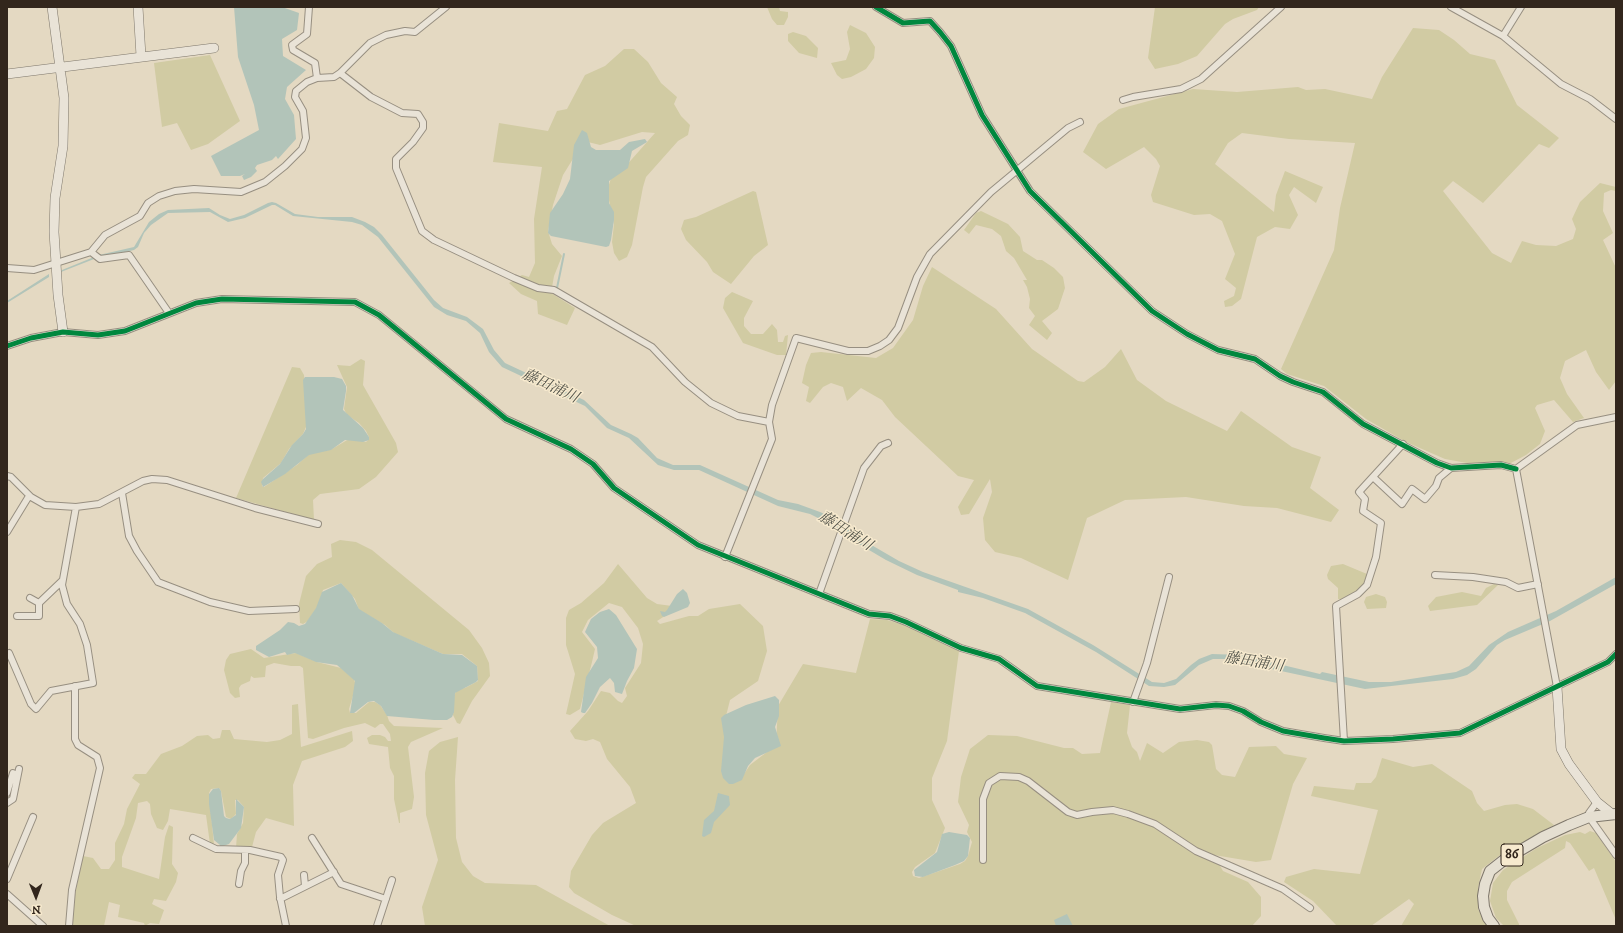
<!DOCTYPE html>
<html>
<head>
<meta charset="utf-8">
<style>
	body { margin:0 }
	#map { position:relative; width:1623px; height:933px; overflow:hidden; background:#e4d9c2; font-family:"IM FELL DW Pica",serif }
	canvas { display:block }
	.frame { position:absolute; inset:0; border:8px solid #32261c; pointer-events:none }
	.north { position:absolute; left:16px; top:877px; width:40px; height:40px; -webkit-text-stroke:3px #f7eace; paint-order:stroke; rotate:179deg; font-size:11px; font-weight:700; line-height:16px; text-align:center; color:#32261c }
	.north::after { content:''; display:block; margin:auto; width:14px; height:18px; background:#32261c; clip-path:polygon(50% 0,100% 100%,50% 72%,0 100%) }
</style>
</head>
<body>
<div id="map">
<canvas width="1623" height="933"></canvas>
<div class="frame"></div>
<div class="north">N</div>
</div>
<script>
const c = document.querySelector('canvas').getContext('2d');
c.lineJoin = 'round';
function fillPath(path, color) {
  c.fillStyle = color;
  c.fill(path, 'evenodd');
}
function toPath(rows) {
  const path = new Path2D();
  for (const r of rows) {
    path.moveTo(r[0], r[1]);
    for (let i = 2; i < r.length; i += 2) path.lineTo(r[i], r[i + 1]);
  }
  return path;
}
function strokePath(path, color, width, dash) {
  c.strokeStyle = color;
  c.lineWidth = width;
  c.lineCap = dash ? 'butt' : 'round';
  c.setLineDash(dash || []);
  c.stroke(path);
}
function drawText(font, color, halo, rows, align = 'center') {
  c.font = font + ' "IM FELL DW Pica","Noto Serif JP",serif';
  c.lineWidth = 3;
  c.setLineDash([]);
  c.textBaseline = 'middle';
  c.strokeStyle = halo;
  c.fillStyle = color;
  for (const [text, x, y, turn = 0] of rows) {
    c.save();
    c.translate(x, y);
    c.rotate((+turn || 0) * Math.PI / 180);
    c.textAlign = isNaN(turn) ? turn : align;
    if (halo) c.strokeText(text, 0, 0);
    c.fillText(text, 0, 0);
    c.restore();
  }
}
fillPath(toPath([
	[767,7,779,7,780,11,788,12,788,17,784,25,777,25,772,19],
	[1155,7,1259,7,1257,10,1233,19,1225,24,1197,56,1178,64,1155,69,1148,58],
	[850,25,866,33,875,47,874,58,866,69,851,77,842,79,837,75,831,63,846,60,850,49,847,32],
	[1413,28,1439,30,1454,40,1470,54,1495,60,1517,105,1559,138,1549,148,1539,144,1483,203,1453,181,1443,191,1492,253,1511,263,1522,241,1536,245,1556,246,1573,239,1576,229,1572,219,1580,202,1600,183,1616,187,1616,191,1611,190,1604,193,1603,211,1613,233,1603,240,1616,268,1616,381,1609,390,1596,372,1586,350,1565,361,1560,378,1567,394,1584,418,1573,422,1554,400,1537,405,1535,408,1545,431,1540,444,1526,455,1509,464,1467,463,1445,459,1406,442,1366,419,1324,386,1287,374,1281,369,1334,250,1340,208,1355,143,1289,139,1242,133,1228,143,1215,164,1274,212,1276,195,1285,171,1323,187,1316,203,1294,187,1289,195,1298,215,1290,229,1275,227,1257,237,1241,299,1232,306,1225,307,1224,301,1234,296,1236,288,1225,279,1235,254,1222,221,1210,214,1194,215,1153,202,1151,195,1160,166,1156,159,1144,147,1106,169,1083,152,1098,124,1119,109,1193,89,1237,92,1298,87,1306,90,1325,89,1372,99,1382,77],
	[793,32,806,36,818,48,817,58,799,53,788,41,788,34],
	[624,49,634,49,648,62,661,83,677,97,674,104,681,116,690,125,688,135,678,141,646,177,643,187,632,245,627,257,619,261,614,253,612,242,614,224,607,191,612,175,624,168,655,133,642,132,600,145,584,141,563,175,553,205,548,231,552,244,562,256,554,276,551,293,575,308,567,325,538,314,537,301,521,294,509,283,522,275,529,277,535,263,534,219,542,167,493,162,499,123,548,131,557,111,567,109,585,75,605,66],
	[210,55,240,121,208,144,191,150,177,123,162,127,154,63],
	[753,191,756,192,768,245,754,256,731,284,713,272,707,262,686,240,681,229,684,220,696,217],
	[981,211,1008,224,1020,237,1023,251,1037,260,1042,260,1054,268,1063,277,1065,288,1058,309,1042,321,1052,333,1047,340,1029,325,1035,316,1029,308,1030,299,1027,287,1023,280,1027,280,1014,258,1006,251,1001,236,992,229,976,225,969,234,964,230,976,213],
	[932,267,996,309,1032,349,1078,381,1084,382,1105,367,1121,349,1137,380,1166,401,1227,431,1241,411,1292,447,1321,457,1310,488,1339,510,1331,522,1277,508,1244,506,1186,497,1125,500,1087,518,1068,580,1021,558,995,552,985,540,983,518,992,492,990,479,969,514,961,515,958,507,974,480,958,476,895,417,882,400,861,388,847,401,843,387,831,383,823,387,810,403,806,401,809,387,802,383,806,365,811,353,821,352,876,358,893,348,913,320,923,286],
	[732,292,753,301,744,318,744,326,751,334,763,334,772,324,777,330,778,342,783,342,785,336,788,335,786,355,777,355,743,343,723,308,725,298],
	[361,359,365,361,363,385,396,443,398,452,376,477,359,489,320,494,313,500,314,520,236,498,292,367,300,368,304,375,307,410,306,427,303,434,289,449,281,463,263,478,262,486,264,487,297,465,309,454,332,449,349,439,366,442,368,440,369,437,366,431,359,423,347,415,344,409,347,387,337,365,350,366],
	[340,540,356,542,372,550,469,630,482,648,489,663,490,676,472,701,460,724,457,723,453,715,454,695,458,689,465,688,478,681,477,666,462,654,443,654,394,633,385,625,359,610,355,599,341,583,323,590,319,605,308,621,303,624,300,623,299,604,306,576,317,564,332,557,331,544],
	[618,564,647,598,657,604,672,606,668,614,657,621,660,624,689,616,698,616,709,609,740,604,763,626,767,651,758,681,730,700,725,720,740,780,750,765,776,745,778,706,803,664,856,673,870,619,887,620,917,629,959,651,947,741,932,778,932,800,945,828,935,853,915,867,912,872,913,876,919,878,960,864,965,861,968,856,972,842,967,832,969,825,958,802,961,777,970,749,988,735,1017,736,1064,748,1073,748,1082,754,1100,753,1111,702,1130,705,1127,733,1132,747,1137,752,1140,761,1147,743,1163,753,1179,742,1197,740,1209,742,1212,745,1216,769,1222,775,1235,777,1249,747,1276,746,1284,754,1307,758,1293,784,1271,860,1256,862,1214,855,1223,871,1248,882,1261,897,1261,916,1252,926,636,926,612,915,574,893,569,887,571,871,592,835,603,823,636,803,630,787,607,759,600,742,593,739,586,741,575,739,570,731,588,711,601,691,610,693,618,701,622,703,627,696,625,688,641,663,643,644,638,628,622,607,609,603,588,620,582,632,595,649,592,662,580,709,570,715,566,714,575,674,566,645,566,618,569,610,581,603,604,583],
	[1343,564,1367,574,1365,582,1358,590,1343,600,1338,599,1338,588,1328,579,1327,575,1331,566],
	[1494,584,1498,585,1477,605,1430,611,1428,606,1436,597,1462,592,1481,596,1486,588],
	[1376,594,1385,597,1387,602,1386,608,1367,609,1364,602,1366,597],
	[251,649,264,658,296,653,317,662,341,668,354,679,356,686,349,709,350,713,356,713,369,702,375,702,380,705,387,715,389,721,394,726,443,728,411,742,408,747,414,797,412,809,400,813,400,823,399,823,394,799,394,776,390,768,388,747,369,744,367,738,372,735,380,735,385,737,388,741,391,741,390,734,383,724,380,724,375,728,365,723,344,728,313,739,308,738,303,668,300,666,291,666,274,663,266,666,265,677,254,678,251,676,250,681,241,685,239,688,240,697,235,698,230,693,224,670,226,660,230,654],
	[298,704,301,747,352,731,353,741,345,747,302,761,293,785,294,826,266,818,256,832,252,847,236,848,237,834,243,823,244,807,238,800,235,800,236,814,231,819,226,817,221,791,219,788,211,789,209,793,214,845,210,844,206,815,170,809,168,821,163,830,157,828,151,814,150,804,147,801,138,803,136,818,122,857,122,867,159,879,165,837,169,825,173,827,172,864,178,873,176,882,166,901,154,899,152,904,164,910,159,924,150,923,145,926,144,923,118,917,120,905,109,902,104,926,72,926,75,895,83,856,93,858,101,869,109,869,115,860,115,843,124,824,127,809,140,784,132,778,135,774,146,774,161,754,182,746,197,736,208,735,213,739,220,738,222,730,230,730,234,739,267,742,280,740,292,734,292,705],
	[458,737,455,780,456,838,462,862,473,876,485,883,536,885,610,926,425,926,422,907,438,860,426,815,425,773,429,751,440,742],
	[1382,758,1413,767,1432,764,1472,791,1477,803,1484,811,1505,805,1517,804,1533,809,1554,825,1500,855,1482,869,1478,888,1478,909,1487,926,1401,926,1414,904,1409,899,1371,926,1337,926,1313,901,1284,882,1286,877,1314,869,1360,874,1378,810,1311,796,1314,786,1354,790,1356,783,1371,783,1376,777],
	[1590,831,1596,833,1616,862,1616,920,1594,868,1589,871,1570,843,1566,841,1565,848,1512,882,1507,891,1507,900,1519,924,1519,926,1504,926,1496,918,1490,901,1493,883,1503,870,1537,848,1565,835,1580,832,1585,834]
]), '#d1cba3');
fillPath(toPath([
	[234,7,282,7,299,13,297,30,282,39,283,56,306,70,287,87,285,99,294,115,296,139,278,159,276,156,272,160,257,165,255,168,257,171,251,177,244,180,242,176,245,174,240,176,221,176,211,156,259,130,254,105,238,57],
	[582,130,587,133,591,147,596,150,620,150,629,142,645,139,647,142,632,151,628,168,609,181,609,203,614,212,614,220,611,240,609,246,606,247,551,236,548,233,550,213,563,194,570,179,574,145],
	[272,202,276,203,295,214,318,217,352,217,365,222,374,227,382,235,434,300,443,308,467,317,483,329,494,350,505,363,584,400,611,425,631,434,638,438,657,458,673,465,700,465,778,500,798,504,820,512,833,518,868,543,899,561,923,572,1028,609,1093,645,1152,682,1164,683,1176,679,1191,665,1199,659,1212,654,1241,655,1320,674,1322,672,1369,682,1391,682,1456,672,1469,666,1489,645,1508,632,1556,611,1616,577,1616,584,1550,621,1505,640,1497,645,1476,669,1467,675,1453,679,1365,689,1239,662,1233,659,1213,659,1199,665,1175,685,1164,687,1149,686,1096,652,1025,613,983,598,958,592,958,590,917,575,886,560,852,540,830,526,830,524,810,514,778,506,699,470,674,470,658,465,629,438,607,428,585,406,502,367,489,352,480,333,466,321,447,315,434,307,378,237,362,225,352,222,293,216,275,205,272,205,245,218,228,222,210,212,168,213,151,225,144,233,138,247,134,250,94,259,61,272,62,270,99,255,134,247,149,222,159,214,168,210,209,208,220,215,230,219,244,215,268,203],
	[49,274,49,277,7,303,7,301],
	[305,377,334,377,342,379,346,386,346,391,343,410,363,428,369,437,369,440,363,442,345,440,331,450,309,455,285,474,263,487,261,482,263,479,280,464,292,445,303,434,306,429,303,380],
	[341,583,352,595,359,609,382,623,393,632,443,654,462,655,477,666,478,680,476,682,455,693,454,712,452,717,447,720,434,720,387,716,381,706,374,701,368,702,354,713,350,713,355,681,337,665,316,662,295,653,287,655,285,652,269,657,256,650,256,646,280,630,288,622,294,623,299,626,305,624,316,608,322,592],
	[683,589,687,593,690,603,688,607,664,617,662,616,660,611,665,612,667,610,677,594],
	[609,609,616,615,637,649,634,668,627,681,622,694,615,692,614,683,610,678,600,687,592,703,585,713,583,713,581,712,586,677,598,658,597,647,585,632,591,619,600,612],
	[775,696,779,700,779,716,775,727,781,746,755,758,748,766,742,780,733,784,729,784,723,778,721,771,724,737,721,718,724,715,746,705],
	[213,789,219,788,221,791,224,816,226,818,230,819,236,815,236,799,244,807,241,828,229,844,223,846,220,851,220,845,214,840,209,804,209,794],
	[718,793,729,796,730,805,714,822,711,833,704,837,702,836,704,820,714,811],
	[949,832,967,835,970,838,968,856,964,861,955,865,923,877,915,876,914,870,937,852,942,834],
	[1067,914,1073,926,1056,926,1054,920]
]), '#b2c4b9');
strokePath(toPath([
	[557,288,564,254]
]), '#b2c4b9', 2);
const street = toPath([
	[309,7,307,34,292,45,293,50,315,63,317,78],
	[876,7,903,23,930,21,940,32,951,46,982,115,1030,191,1152,311,1187,334,1218,350,1255,359,1280,376,1293,382,1323,392,1363,424,1437,463,1451,468,1501,465,1516,469],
	[1451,7,1503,36,1561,84,1590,99,1616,119],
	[1503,36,1521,7],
	[340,73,371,97,402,113,418,114,423,122,423,128,413,142,396,159,396,168,422,231,434,240,514,278,538,288,554,290,652,347,685,382,711,403,738,416,769,422],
	[1123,100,1133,97,1181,89,1201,79,1281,7],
	[91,252,100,259,129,255,169,313],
	[7,268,34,270,91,252,105,235,140,216,148,203,159,196,175,191,194,189,241,192,265,182,285,166,302,149,306,138,303,111,295,97,296,91,307,82,317,78,334,77,340,73,370,43,386,35,405,31,415,32,446,7],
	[7,346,31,338,63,332,98,335,125,331,196,303,222,299,355,302,379,315,506,419,571,449,593,464,614,488,698,545,869,614,890,616,906,622,961,648,999,659,1037,686,1180,709,1216,705,1229,706,1243,711,1261,722,1283,731,1324,738,1344,741,1393,739,1460,733,1608,662,1616,654],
	[1516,469,1557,687],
	[1516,469,1577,425,1616,417],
	[7,476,11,477,31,497,45,505,76,507,99,504,143,481,152,479,167,480,255,508,318,524],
	[1373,477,1402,504,1412,489,1425,499,1436,486,1439,478,1451,468],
	[122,493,129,536,137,551,158,582,210,602,249,611,296,609],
	[7,532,29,496],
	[725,557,772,439,769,422,772,405,796,338,848,351,868,351,880,346,889,340,898,328,917,277,930,254,991,192,1068,128,1080,122],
	[1435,575,1473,577,1506,582,1518,588,1538,584],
	[819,594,864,468,881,446,888,443],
	[30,598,39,603],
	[17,616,39,616,39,603,62,581],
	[9,653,31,704,36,709,51,691,93,683,87,645,80,624,67,604,62,585,76,507],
	[1133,702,1147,663,1169,577],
	[1344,741,1336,606,1358,594,1367,585,1376,557,1381,523,1363,511,1365,499,1359,492,1403,444],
	[7,793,13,773],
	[1597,802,1589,813,1589,817,1616,855],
	[7,803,13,799,19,769],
	[193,838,216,849,250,850,281,857,283,860,278,875,280,897,286,926],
	[312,838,341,884,386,899],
	[983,860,983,799,989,783,1000,776,1019,777,1028,781,1068,812,1077,815,1092,812,1113,810,1128,814,1155,824,1196,851,1283,889,1310,908],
	[304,875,305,886],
	[7,879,33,817],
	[239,884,241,871,245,863,245,850],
	[7,894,43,926],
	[280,899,334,872],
	[69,926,72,890,100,768,97,757,78,745,75,739,75,686],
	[377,926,392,880]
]);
const secondary = toPath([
	[52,7,64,98,63,146,55,198,54,232,58,295,63,332],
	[138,7,141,56],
	[7,74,214,48],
	[1557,687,1561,749,1569,764,1597,802,1612,814,1616,815]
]);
const primary = toPath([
	[1494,926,1488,918,1484,907,1483,896,1485,884,1490,871,1504,860,1543,837,1569,825,1589,817,1616,814]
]);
strokePath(street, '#978f81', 8);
strokePath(secondary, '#7e776b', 10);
strokePath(primary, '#7e776b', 12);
strokePath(street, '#e9e3d7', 6);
strokePath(secondary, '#e9e3d7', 9);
strokePath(primary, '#e5dfd1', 10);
strokePath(toPath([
	[876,7,903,23,930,21,940,32,951,46,982,115,1030,191,1152,311,1187,334,1218,350,1255,359,1280,376,1293,382,1323,392,1363,424,1437,463,1451,468,1501,465,1516,469],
	[7,346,31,338,63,332,98,335,125,331,196,303,222,299,355,302,379,315,506,419,571,449,593,464,614,488,698,545,869,614,890,616,906,622,961,648,999,659,1037,686,1180,709,1216,705,1229,706,1243,711,1261,722,1283,731,1324,738,1344,741,1393,739,1460,733,1608,662,1616,654]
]), '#00873e', 5);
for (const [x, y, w] of [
	[1512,855,22]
]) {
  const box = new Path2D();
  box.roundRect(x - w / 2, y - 11, w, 22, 3);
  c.fillStyle = '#f7eace';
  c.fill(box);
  strokePath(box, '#32261c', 1);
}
drawText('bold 13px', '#32261c', null, [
	["86",1512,855]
]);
drawText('italic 15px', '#52534a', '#f7eace', [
	["藤田浦川",550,387,25],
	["藤田浦川",845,532,32],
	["藤田浦川",1254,663,9]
]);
</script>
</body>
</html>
